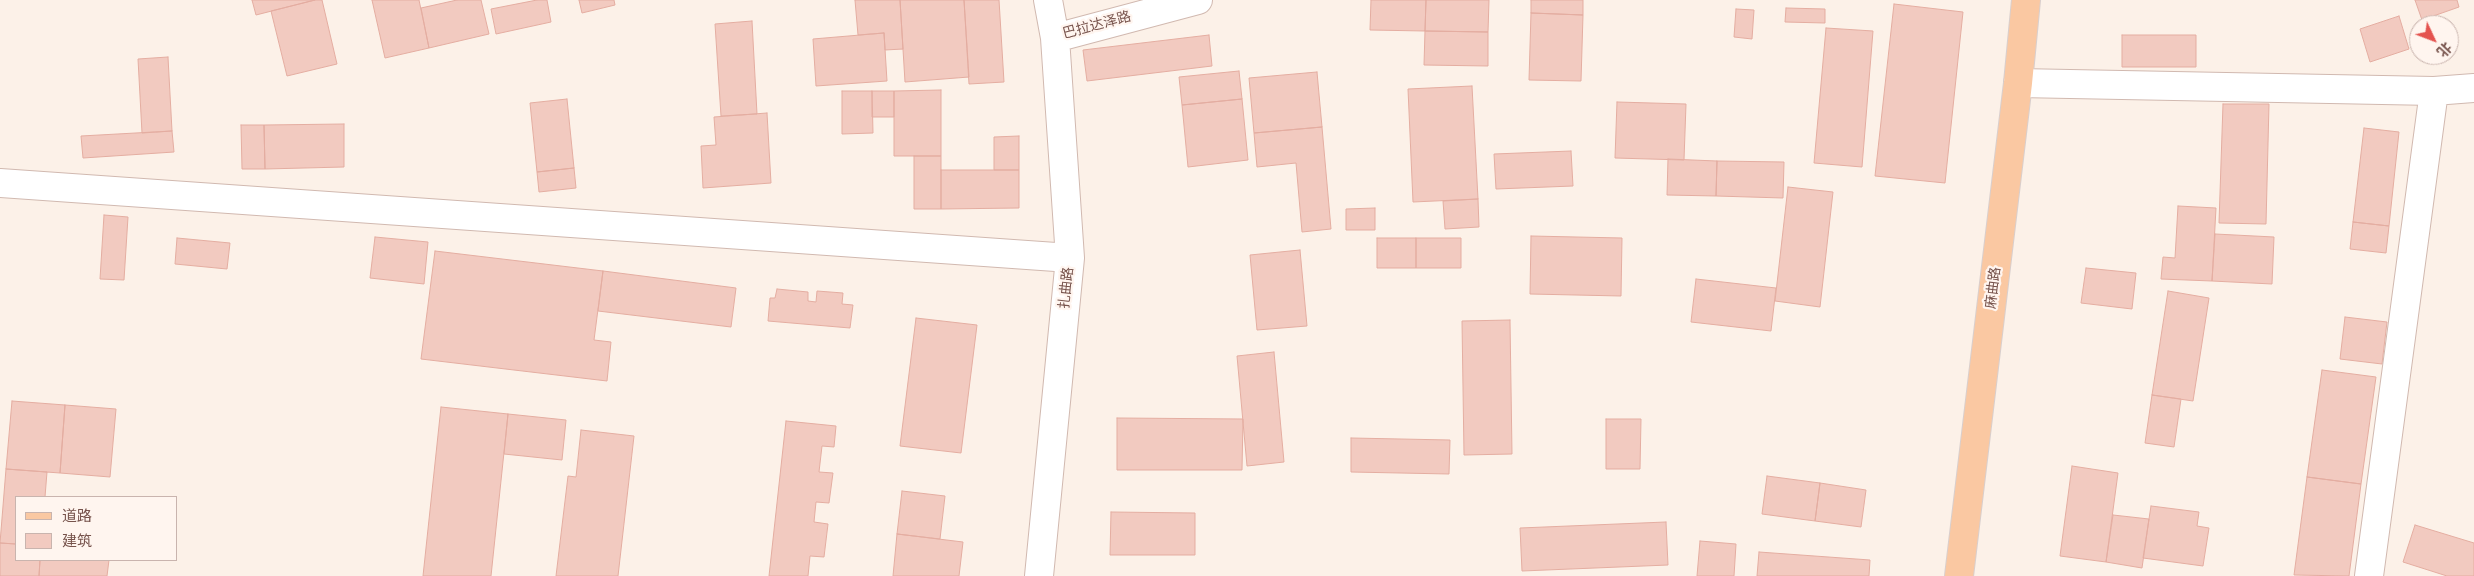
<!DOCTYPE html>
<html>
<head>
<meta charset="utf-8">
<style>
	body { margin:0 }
	#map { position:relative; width:2474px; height:576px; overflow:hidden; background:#fcf1e8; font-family:"Titillium Web","Noto Sans SC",sans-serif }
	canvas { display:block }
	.legend { position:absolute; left:15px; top:496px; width:162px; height:65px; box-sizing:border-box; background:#fff5ef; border:1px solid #c9b4ae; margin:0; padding:6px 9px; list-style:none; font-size:15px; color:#77534c }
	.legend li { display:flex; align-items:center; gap:10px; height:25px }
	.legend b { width:25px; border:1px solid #c9b4ae }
	.north { position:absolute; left:2409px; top:15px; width:50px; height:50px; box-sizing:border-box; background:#fff5ef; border:1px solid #c9b4ae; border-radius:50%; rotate:133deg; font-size:14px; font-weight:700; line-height:20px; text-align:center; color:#77534c }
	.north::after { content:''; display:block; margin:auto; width:18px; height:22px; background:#e4534f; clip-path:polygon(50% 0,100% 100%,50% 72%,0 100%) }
</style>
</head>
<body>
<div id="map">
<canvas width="2474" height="576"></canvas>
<ul class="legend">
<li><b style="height:6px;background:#fac8a2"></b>道路</li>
<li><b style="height:14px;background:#f2cac0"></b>建筑</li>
</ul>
<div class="north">北</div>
</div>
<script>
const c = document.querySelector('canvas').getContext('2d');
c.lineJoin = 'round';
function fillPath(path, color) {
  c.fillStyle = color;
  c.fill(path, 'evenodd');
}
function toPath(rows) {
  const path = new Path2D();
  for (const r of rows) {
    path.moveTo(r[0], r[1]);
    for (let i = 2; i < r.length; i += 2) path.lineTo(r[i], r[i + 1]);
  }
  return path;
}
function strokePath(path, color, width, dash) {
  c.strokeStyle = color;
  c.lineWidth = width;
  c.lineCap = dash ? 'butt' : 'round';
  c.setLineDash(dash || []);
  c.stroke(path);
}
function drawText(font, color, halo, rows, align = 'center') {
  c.font = font + ' "Titillium Web","Noto Sans SC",sans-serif';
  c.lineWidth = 4.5;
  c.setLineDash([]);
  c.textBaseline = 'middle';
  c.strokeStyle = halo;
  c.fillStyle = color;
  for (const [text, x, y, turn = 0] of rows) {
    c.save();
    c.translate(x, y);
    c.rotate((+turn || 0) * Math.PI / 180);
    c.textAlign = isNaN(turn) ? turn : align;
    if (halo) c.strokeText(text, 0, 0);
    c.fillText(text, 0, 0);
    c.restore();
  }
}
const building = toPath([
	[252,0,315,0,256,15,252,0],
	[315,0,322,0,337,64,287,76,271,11,315,0],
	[372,0,419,0,429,48,385,58,372,0],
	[457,0,481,0,489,34,429,48,421,8,457,0],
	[537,0,547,0,551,22,496,34,491,9,537,0],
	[579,0,614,0,615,5,582,13,579,0],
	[855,0,900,0,903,49,885,50,884,33,858,35,855,0],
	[900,0,964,0,969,77,905,82,900,0],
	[964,0,999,0,1004,82,969,84,964,0],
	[1371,0,1426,0,1425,31,1370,30,1371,0],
	[1426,0,1489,0,1488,32,1425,31,1426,0],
	[1531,0,1583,0,1583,15,1531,13,1531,0],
	[2415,0,2457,0,2459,7,2422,20,2415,0],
	[1894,4,1963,12,1945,183,1875,176,1894,4],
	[1786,8,1825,9,1825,23,1785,22,1786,8],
	[1736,9,1754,10,1752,39,1734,37,1736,9],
	[1531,13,1583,15,1581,81,1529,80,1531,13],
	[2399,16,2409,49,2370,62,2360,29,2399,16],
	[752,21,757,114,721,116,715,24,752,21],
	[1826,28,1873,31,1862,167,1814,163,1826,28],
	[1425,31,1488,32,1488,66,1424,65,1425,31],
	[884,33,887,81,816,86,813,39,884,33],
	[1209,35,1212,66,1087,81,1083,50,1209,35],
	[2122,35,2196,35,2196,67,2122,67,2122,35],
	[168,57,172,131,142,133,138,59,168,57],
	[1239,71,1242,99,1182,105,1179,77,1239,71],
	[1317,72,1322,127,1254,133,1249,78,1317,72],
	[1472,86,1478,199,1413,202,1408,89,1472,86],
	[941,90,941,156,894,156,894,91,941,90],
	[842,91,872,91,873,133,842,134,842,91],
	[872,91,894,91,894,117,872,117,872,91],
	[567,99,574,168,537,172,530,103,567,99],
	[1242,99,1248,160,1188,167,1182,105,1242,99],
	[1617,102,1686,104,1684,160,1615,158,1617,102],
	[2223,104,2269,104,2266,224,2219,223,2223,104],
	[767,113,771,183,703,188,701,146,716,145,714,117,767,113],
	[344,124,344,167,265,169,264,125,344,124],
	[241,125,264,125,265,169,242,169,241,125],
	[1322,127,1331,229,1302,232,1296,163,1257,167,1254,133,1322,127],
	[2364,128,2399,132,2389,226,2353,222,2364,128],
	[172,131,174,152,83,158,81,136,172,131],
	[1019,136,1019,170,994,170,994,137,1019,136],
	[1571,151,1573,186,1496,189,1494,154,1571,151],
	[914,156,941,156,941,209,914,209,914,156],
	[1668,159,1717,161,1716,196,1667,195,1668,159],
	[1717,161,1784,162,1783,198,1716,196,1717,161],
	[574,168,576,188,539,192,537,172,574,168],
	[941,170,1019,170,1019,208,941,209,941,170],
	[1788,187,1833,192,1820,307,1775,301,1788,187],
	[1478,199,1479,227,1445,229,1443,201,1478,199],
	[2178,206,2216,208,2212,281,2161,279,2163,257,2175,258,2178,206],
	[1375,208,1375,230,1346,230,1346,209,1375,208],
	[104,215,128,217,124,280,100,279,104,215],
	[2353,222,2389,226,2386,253,2350,249,2353,222],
	[2215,234,2274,237,2272,284,2212,281,2215,234],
	[1531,236,1622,238,1621,296,1530,294,1531,236],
	[375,237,428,242,424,284,370,278,375,237],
	[177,238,230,243,227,269,175,264,177,238],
	[1377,238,1416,238,1416,268,1377,268,1377,238],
	[1416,238,1461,238,1461,268,1416,268,1416,238],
	[1300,250,1307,326,1257,330,1250,255,1300,250],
	[435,251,603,271,594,340,611,342,607,381,421,359,435,251],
	[2086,268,2136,273,2132,309,2081,303,2086,268],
	[603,271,736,288,731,327,598,311,603,271],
	[1696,279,1776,288,1771,331,1691,322,1696,279],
	[777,289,808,292,808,301,816,302,817,291,843,293,842,304,853,305,850,328,768,321,770,298,775,298,777,289],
	[2168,291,2209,298,2193,401,2152,395,2168,291],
	[2345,317,2387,322,2382,364,2340,359,2345,317],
	[916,318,977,325,961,453,900,446,916,318],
	[1510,320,1512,454,1464,455,1462,321,1510,320],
	[1274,352,1284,462,1247,466,1237,356,1274,352],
	[2322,370,2376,377,2361,484,2307,477,2322,370],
	[2152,395,2181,399,2174,447,2145,443,2152,395],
	[12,401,65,405,60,473,6,469,12,401],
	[65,405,116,409,110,477,60,473,65,405],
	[441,407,508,414,491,576,423,576,441,407],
	[508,414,566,420,562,460,504,454,508,414],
	[1117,418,1243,419,1242,470,1117,470,1117,418],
	[1606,419,1641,419,1640,469,1606,469,1606,419],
	[786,421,836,426,834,447,822,446,819,472,833,473,829,503,816,502,814,522,828,524,824,557,810,556,808,576,769,576,786,421],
	[581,430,634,436,618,576,556,576,568,476,576,477,581,430],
	[1351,438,1450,440,1449,474,1351,472,1351,438],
	[2072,466,2118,473,2106,562,2060,556,2072,466],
	[6,469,47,472,45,497,16,497,16,544,0,543,6,469],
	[1767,476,1820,483,1815,521,1762,514,1767,476],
	[2307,477,2361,484,2349,576,2294,575,2307,477],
	[1820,483,1866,490,1861,527,1815,521,1820,483],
	[902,491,945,496,940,539,897,534,902,491],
	[2151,506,2199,512,2197,526,2209,528,2203,566,2143,558,2151,506],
	[1111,512,1195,513,1195,555,1110,555,1111,512],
	[2113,515,2149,519,2142,568,2106,562,2113,515],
	[1666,522,1668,565,1522,571,1520,528,1666,522],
	[2415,525,2474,543,2474,576,2447,576,2403,562,2415,525],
	[897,534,963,542,959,576,893,576,897,534],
	[1700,541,1736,544,1734,576,1697,576,1700,541],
	[0,543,16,544,16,560,40,560,39,576,0,576,0,543],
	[1759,552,1870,560,1869,576,1757,576,1759,552],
	[40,560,109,560,107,576,39,576,40,560]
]);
fillPath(building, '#f2cac0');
strokePath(building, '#e4ada1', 1);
const minor = toPath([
	[1055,38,1198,0],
	[2018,83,2434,91,2474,88],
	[0,183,1070,258],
	[1039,576,1070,258,1055,38,1048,0],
	[2369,576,2434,91]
]);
const major = toPath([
	[1959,576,2018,83,2026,0]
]);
strokePath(minor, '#d1b9b0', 30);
strokePath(major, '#d9cfcd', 30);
strokePath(minor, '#fff', 28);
strokePath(major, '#fac8a2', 28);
drawText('14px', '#77534c', '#fff5ef', [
	["巴拉达泽路",1097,26,-15],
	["扎曲路",1067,288,-84],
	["麻曲路",1994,288,-83]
]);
</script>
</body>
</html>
